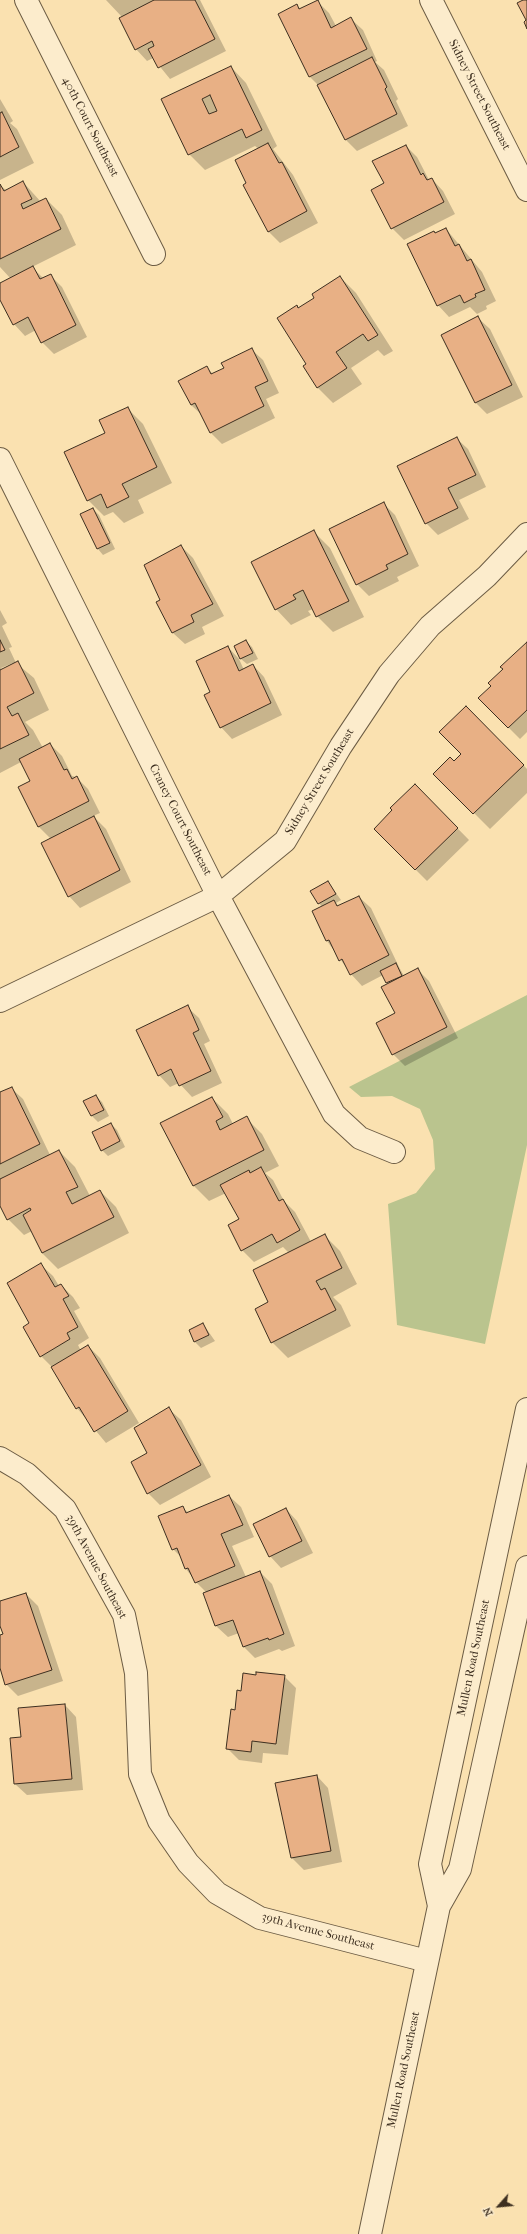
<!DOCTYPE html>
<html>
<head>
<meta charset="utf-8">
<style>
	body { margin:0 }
	#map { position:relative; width:527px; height:2234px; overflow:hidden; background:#fae1b0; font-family:"IM FELL French Canon",serif }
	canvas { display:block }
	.north { position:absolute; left:479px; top:2186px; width:40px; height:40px; -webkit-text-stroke:3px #fceccc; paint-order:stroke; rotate:243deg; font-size:11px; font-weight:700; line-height:16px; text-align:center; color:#3d2f20 }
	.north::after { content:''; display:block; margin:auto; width:14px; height:18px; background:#3d2f20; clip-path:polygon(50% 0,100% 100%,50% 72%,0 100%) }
</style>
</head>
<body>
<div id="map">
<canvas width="527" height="2234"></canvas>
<div class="north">N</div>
</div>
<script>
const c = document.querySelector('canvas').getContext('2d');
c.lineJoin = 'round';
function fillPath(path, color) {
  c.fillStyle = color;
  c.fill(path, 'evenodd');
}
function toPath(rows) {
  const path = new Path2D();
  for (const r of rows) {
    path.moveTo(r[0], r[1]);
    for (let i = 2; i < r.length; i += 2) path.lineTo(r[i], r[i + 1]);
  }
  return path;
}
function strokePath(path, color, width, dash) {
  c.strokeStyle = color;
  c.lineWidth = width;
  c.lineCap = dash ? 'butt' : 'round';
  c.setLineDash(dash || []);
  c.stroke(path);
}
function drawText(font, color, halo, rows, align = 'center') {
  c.font = font + ' "IM FELL French Canon",serif';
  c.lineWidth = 3;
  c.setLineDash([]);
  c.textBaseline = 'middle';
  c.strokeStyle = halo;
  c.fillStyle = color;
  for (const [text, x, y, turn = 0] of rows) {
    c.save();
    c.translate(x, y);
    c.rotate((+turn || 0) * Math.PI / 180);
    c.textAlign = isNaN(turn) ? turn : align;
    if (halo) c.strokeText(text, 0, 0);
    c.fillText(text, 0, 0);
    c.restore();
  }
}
fillPath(toPath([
	[527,995,527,1145,485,1344,397,1325,388,1204,416,1193,435,1169,433,1140,420,1109,392,1096,361,1097,349,1087]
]), '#bac48e');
fillPath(toPath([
	[200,0,226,51,170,79,153,58,147,61,136,49,122,17,106,0],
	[317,1,329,13,336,26,351,19,363,30,377,61,375,62,384,70,398,99,396,101,408,126,357,151,346,140,318,85,310,77,279,15,297,6,301,9],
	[231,67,246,83,277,146,273,149,293,175,318,223,280,243,269,232,248,184,259,149,255,146,205,170,189,154,162,99],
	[0,99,13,121,10,123,17,129,34,163,0,180],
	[406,146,417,157,429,180,432,179,443,191,455,214,404,240,392,228,385,184],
	[23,182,41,202,46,199,62,215,76,245,32,267,44,279,50,275,62,287,87,337,54,354,42,342,36,330,25,336,14,324,0,298,0,284,11,279,0,267,0,185,7,191],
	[446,229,482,272,496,301,486,306,487,309,477,314,470,307,449,317,438,305,434,232,436,234],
	[340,277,356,293,393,351,384,356,378,350,351,368,362,384,333,403,317,387,307,364,297,307,299,309,315,298],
	[478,318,490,329,523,397,487,414,475,402],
	[251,349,263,360,279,393,266,399,275,418,222,444,211,433,203,416,191,405,179,381,207,368,213,374,225,368],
	[127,408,143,424,172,483,138,500,144,513,124,523,113,512,104,516,88,500,106,433],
	[456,438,468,449,486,487,459,500,469,519,438,535,426,523],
	[384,504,395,515,419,566,397,577,399,581,369,596,357,584],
	[93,509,99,515,115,549,103,555,98,549],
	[314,532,330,548,364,617,333,632,317,616,313,609,308,611,311,615,291,625,276,609],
	[181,546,193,558,224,616,202,627,205,634,185,644,173,633,157,603,162,600],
	[0,610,7,623,2,626,12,647,9,648,16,663,34,678,49,710,25,722,33,730,43,748,50,744,62,756,72,776,76,777,88,789,100,813,93,816,106,829,131,882,80,908,69,896,51,839,38,826,32,782,21,762,0,773],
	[13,663,14,664,2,670,1,668],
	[246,641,252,647,258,659,247,664,241,659,235,646],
	[527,643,527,732,520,739,479,698,492,686],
	[228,647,239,659,244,670,253,665,264,677,282,715,232,739,221,727,212,692],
	[482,723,527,769,527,793,490,829,435,774,454,762,463,754],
	[415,785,469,840,427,881,375,829],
	[328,882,341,900,336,903,339,907,359,897,371,908,399,967,404,976,417,969,429,981,458,1038,405,1066,393,1054,396,1014,389,984,383,975,362,986,351,974,327,941,322,907,319,903],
	[187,1007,199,1018,210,1041,204,1044,222,1083,192,1097,179,1083,170,1087,159,1075],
	[11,1088,23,1099,50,1155,59,1151,75,1167,90,1196,100,1191,116,1207,129,1233,58,1269,42,1253,32,1231,24,1235,8,1219,0,1203,0,1094],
	[96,1096,102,1102,109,1116,98,1122,92,1116],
	[212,1098,228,1114,233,1124,246,1118,262,1134,279,1166,265,1173,273,1180,284,1201,295,1212,311,1242,324,1235,340,1251,357,1284,333,1297,341,1305,351,1326,288,1358,272,1342,270,1302,289,1253,283,1247,254,1262,242,1250,240,1220,226,1193,209,1201,193,1185],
	[111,1124,117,1130,125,1147,108,1156,102,1150],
	[41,1265,53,1276,59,1286,61,1285,73,1297,80,1308,74,1311,89,1338,78,1345,81,1351,88,1346,100,1358,139,1423,106,1443,77,1408,52,1367,41,1356,31,1324],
	[203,1324,215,1341,201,1348,195,1342,190,1331],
	[169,1409,181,1420,211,1477,160,1505,148,1493,148,1454],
	[229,1496,241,1507,254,1537,232,1546,246,1577,260,1572,272,1584,295,1646,282,1651,279,1649,255,1658,244,1647,239,1633,228,1637,216,1626,206,1592,196,1582,186,1569,182,1558,173,1549,182,1507,189,1513],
	[286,1509,297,1521,313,1553,281,1568,270,1556],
	[26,1594,38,1606,63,1681,18,1696,6,1684,0,1665,0,1636,4,1635,0,1623,0,1602],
	[257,1676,284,1676,296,1688,288,1755,263,1753,262,1763,239,1760,227,1748,241,1692],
	[65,1705,76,1717,83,1790,27,1795,15,1784,22,1738],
	[317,1776,328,1788,342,1862,304,1870,292,1858,276,1784]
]), '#0003');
const building = toPath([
	[154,0,195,0,215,39,158,68,148,49,154,46,152,41,135,50,119,18,154,0],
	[318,0,331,28,351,17,367,49,309,77,278,14,297,4,299,9,318,0],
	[523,0,527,0,527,29,524,22,526,20,517,3,523,0],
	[372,57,387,87,385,89,397,114,345,140,317,85,372,57],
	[231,66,262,130,246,138,242,129,188,155,161,99,231,66],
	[210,95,217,111,209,114,202,99,210,95],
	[2,112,19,147,0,157,0,113,2,112],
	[268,143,279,163,282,162,307,211,268,232,243,185,246,183,235,160,268,143],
	[406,145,421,175,423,173,427,180,432,178,444,202,391,229,371,190,384,183,372,161,406,145],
	[23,181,32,199,21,204,23,209,46,198,61,229,0,259,0,184,4,191,23,181],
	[446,228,455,246,459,244,467,261,471,259,485,290,475,294,476,297,464,303,460,295,437,306,407,244,434,231,435,233,446,228],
	[33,266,40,279,51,274,76,325,41,343,28,317,13,325,0,300,0,283,33,266],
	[340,276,378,335,368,341,363,334,336,352,347,368,317,388,303,366,306,364,277,318,297,305,298,308,314,298,312,294,340,276],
	[478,316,512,385,475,403,441,335,478,316],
	[252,348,268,381,255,387,264,406,210,433,195,403,191,405,178,381,207,366,211,374,224,368,221,363,252,348],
	[128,407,157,467,122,484,129,497,107,508,101,494,87,501,64,452,105,433,99,420,128,407],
	[457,437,476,475,448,488,458,508,425,524,397,466,457,437],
	[384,502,408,554,386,565,388,569,356,585,329,529,384,502],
	[93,508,110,543,97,549,80,514,93,508],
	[314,530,349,601,316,617,303,590,293,595,296,599,275,610,251,562,314,530],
	[181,545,213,604,191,615,194,622,172,633,156,602,160,600,144,565,181,545],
	[0,640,5,650,0,652,0,640],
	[246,640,253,653,240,659,234,646,246,640],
	[527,642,527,710,508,728,478,698,491,686,488,683,503,669,500,667,527,642],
	[228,646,239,671,253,664,271,703,220,728,204,695,210,692,196,661,228,646],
	[18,661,34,693,7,707,12,716,18,713,29,735,0,749,0,670,18,661],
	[466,706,524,765,473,814,433,774,450,757,454,761,461,754,439,732,466,706],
	[50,743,64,770,67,769,72,779,77,776,89,801,38,827,18,787,30,781,19,759,50,743],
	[415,784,458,828,415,870,374,829,392,810,390,808,415,784],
	[94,816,120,870,68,897,41,843,94,816],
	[328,881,336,894,318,904,310,891,328,881],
	[359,896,389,955,350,975,342,959,339,961,329,940,326,941,312,911,334,900,337,906,359,896],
	[396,963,402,976,386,983,380,971,396,963],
	[418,968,447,1027,392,1055,376,1023,395,1013,381,987,418,968],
	[188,1005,199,1030,193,1033,211,1071,179,1086,171,1069,158,1076,136,1030,188,1005],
	[12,1087,40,1144,0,1164,0,1092,12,1087],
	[96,1095,104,1110,91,1116,83,1101,96,1095],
	[212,1097,223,1117,216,1121,220,1130,247,1116,264,1150,193,1186,160,1123,212,1097],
	[111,1123,120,1141,101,1151,92,1132,111,1123],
	[59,1150,78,1187,66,1192,72,1204,100,1190,114,1217,42,1253,23,1215,31,1210,30,1208,7,1220,0,1206,0,1179,59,1150],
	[261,1167,279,1201,283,1199,300,1230,277,1243,272,1234,241,1251,228,1225,239,1219,220,1185,249,1170,250,1173,261,1167],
	[325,1234,342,1268,316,1281,321,1290,325,1288,336,1310,271,1343,255,1309,268,1302,253,1270,325,1234],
	[41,1263,55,1287,61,1284,69,1296,63,1299,78,1327,67,1333,70,1339,40,1357,23,1327,29,1323,7,1283,41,1263],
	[203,1323,209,1335,194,1342,189,1330,203,1323],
	[88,1345,128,1411,94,1432,79,1407,76,1409,51,1367,88,1345],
	[169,1407,201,1465,147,1494,131,1462,147,1453,134,1428,169,1407],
	[229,1495,243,1525,221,1534,235,1566,195,1583,188,1568,185,1569,177,1548,172,1550,158,1516,183,1506,186,1513,229,1495],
	[286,1508,302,1541,269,1557,253,1524,286,1508],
	[260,1571,284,1634,269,1640,268,1638,243,1647,233,1620,215,1626,203,1593,260,1571],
	[26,1593,52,1670,5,1685,0,1668,0,1635,3,1634,0,1626,0,1601,26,1593],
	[256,1672,285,1675,276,1744,252,1741,251,1752,226,1749,231,1709,235,1710,237,1690,241,1691,243,1673,256,1675,256,1672],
	[65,1704,72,1779,14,1784,10,1738,21,1737,18,1708,65,1704],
	[317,1775,331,1851,291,1858,275,1783,317,1775]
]);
fillPath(building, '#e8b085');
strokePath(building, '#3d2f20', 1);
const minor = toPath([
	[26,0,154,254],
	[431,0,527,190],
	[0,459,218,896,334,1114,360,1138,394,1152],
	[0,1001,218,896,285,841,341,746,389,674,430,626,487,576,527,534],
	[0,1458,27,1474,65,1509,124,1615,136,1673,140,1774,159,1821,188,1863,217,1893,260,1918,427,1961],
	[439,1906,430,1864,527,1409],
	[370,2234,439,1906,460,1869,527,1567]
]);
strokePath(minor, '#6c5c44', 24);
strokePath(minor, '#fceccc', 22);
drawText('12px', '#3d2f20', '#fceccc', [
	["Sidney Street Southeast",479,95,63],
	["40th Court Southeast",90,127,63],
	["Sidney Street Southeast",320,782,-59],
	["Craney Court Southeast",180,820,63],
	["39th Avenue Southeast",96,1567,62],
	["Mullen Road Southeast",474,1658,-78],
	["39th Avenue Southeast",318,1932,15],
	["Mullen Road Southeast",404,2070,-78]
]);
</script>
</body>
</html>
